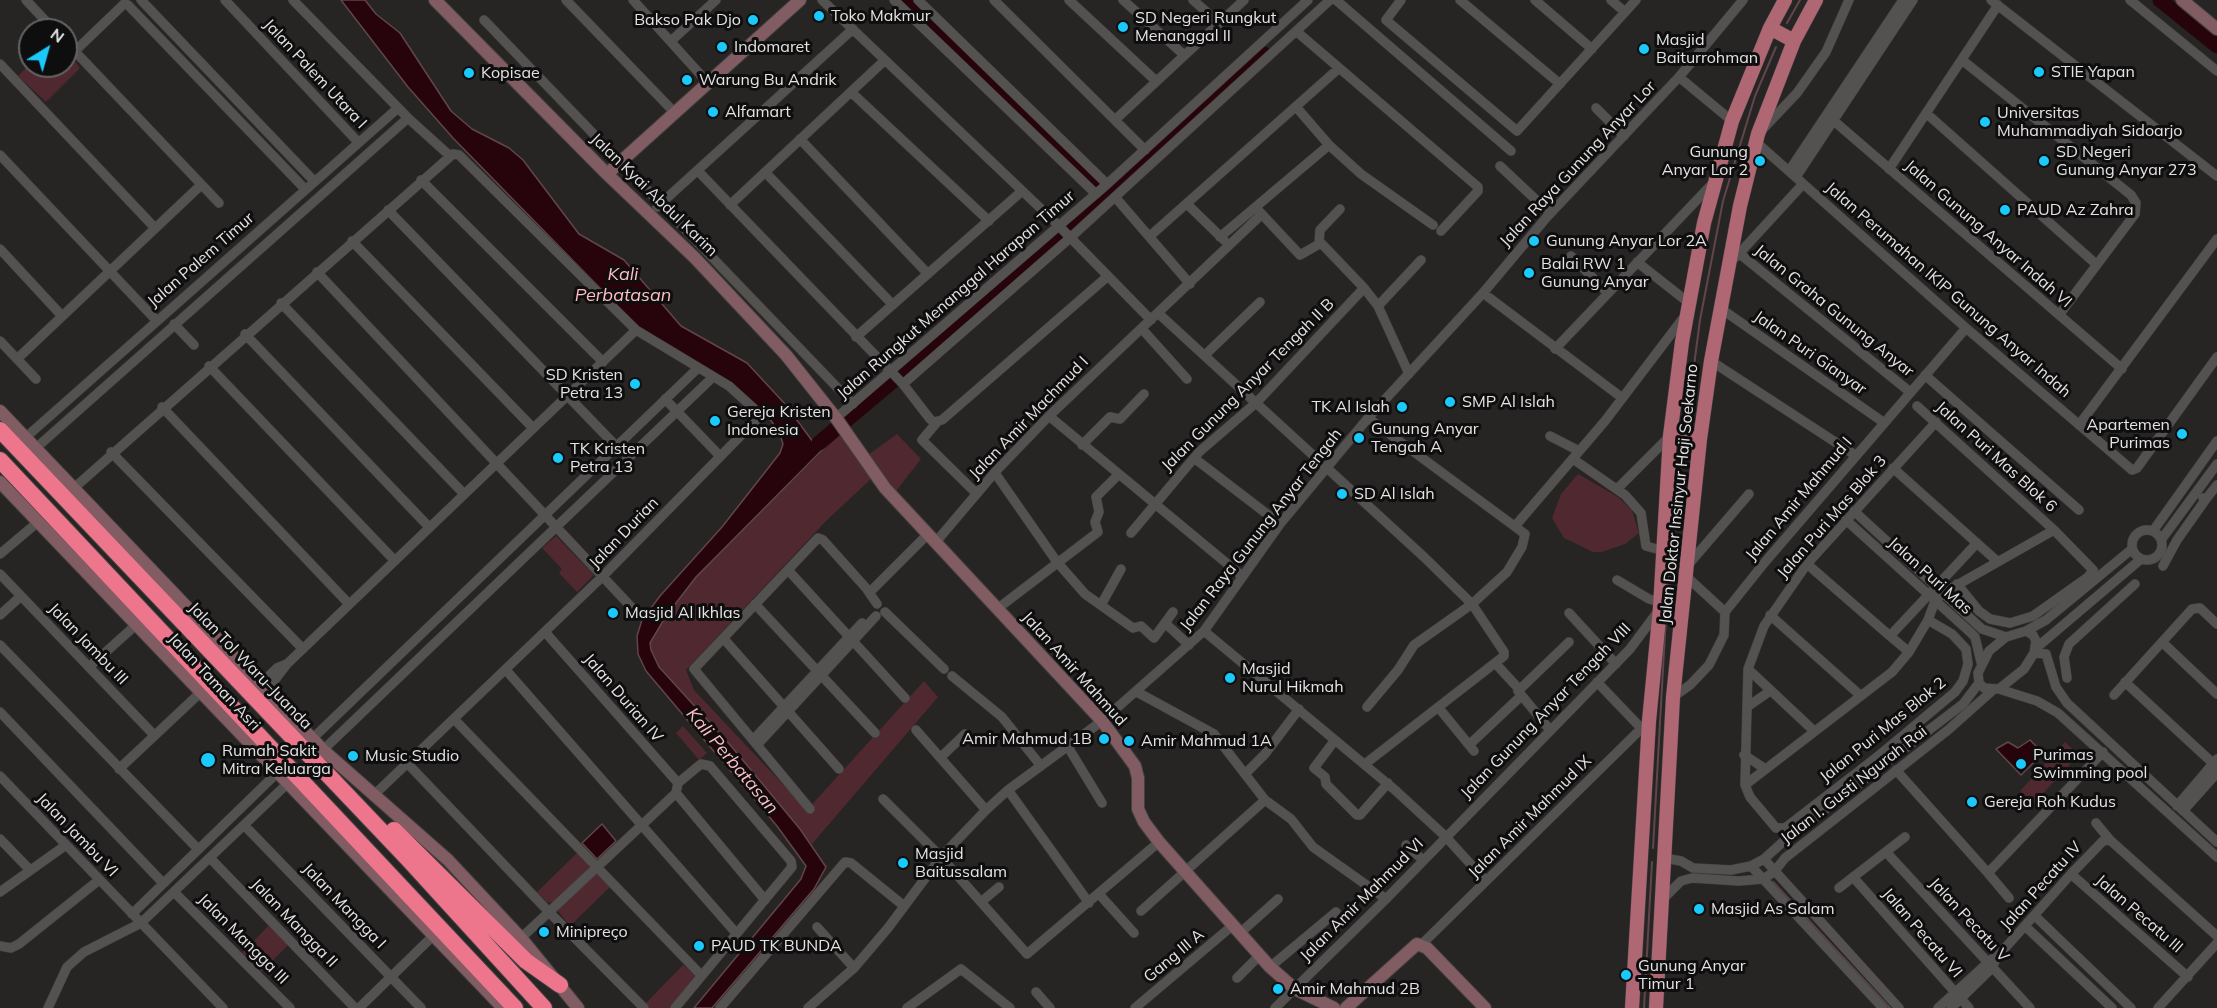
<!DOCTYPE html>
<html>
<head>
<meta charset="utf-8">
<style>
	body { margin:0 }
	#map { position:relative; width:2217px; height:1008px; overflow:hidden; background:#272424; font-family:Mulish,sans-serif }
	canvas { display:block }
	.north { position:absolute; left:18px; top:18px; width:60px; height:60px; box-sizing:border-box; background:#0f0e0e; border:2px solid #656363; border-radius:50%; rotate:37deg; font-size:16px; font-weight:700; line-height:24px; text-align:center; color:#e5e3e3 }
	.north::after { content:''; display:block; margin:auto; width:21px; height:27px; background:#1acafc; clip-path:polygon(50% 0,100% 100%,50% 72%,0 100%) }
</style>
</head>
<body>
<div id="map">
<canvas width="2217" height="1008"></canvas>
<div class="north">N</div>
</div>
<script>
const c = document.querySelector('canvas').getContext('2d');
c.lineJoin = 'round';
function fillPath(path, color) {
  c.fillStyle = color;
  c.fill(path, 'evenodd');
}
function toPath(rows) {
  const path = new Path2D();
  for (const r of rows) {
    if (r.length === 3) {
      path.moveTo(r[0] + r[2], r[1]);
      path.arc(r[0], r[1], r[2], 0, 2 * Math.PI);
      continue;
    }
    path.moveTo(r[0], r[1]);
    for (let i = 2; i < r.length; i += 2) path.lineTo(r[i], r[i + 1]);
  }
  return path;
}
function strokePath(path, color, width, dash) {
  c.strokeStyle = color;
  c.lineWidth = width;
  c.lineCap = dash ? 'butt' : 'round';
  c.setLineDash(dash || []);
  c.stroke(path);
}
function drawText(font, color, halo, rows, align = 'center') {
  c.font = font + ' Mulish,sans-serif';
  c.lineWidth = 6;
  c.setLineDash([]);
  c.textBaseline = 'middle';
  c.strokeStyle = halo;
  c.fillStyle = color;
  for (const [text, x, y, turn = 0] of rows) {
    c.save();
    c.translate(x, y);
    c.rotate((+turn || 0) * Math.PI / 180);
    c.textAlign = isNaN(turn) ? turn : align;
    if (halo) c.strokeText(text, 0, 0);
    c.fillText(text, 0, 0);
    c.restore();
  }
}
fillPath(toPath([
	[66,50,80,68,46,102,18,76,30,64,66,66],
	[842,432,873,477,825,522,686,670,694,690,807,810,924,681,938,697,812,844,731,746,659,667,651,650,650,643,666,616,696,577],
	[897,434,921,459,893,495,865,457],
	[1578,474,1618,497,1632,510,1639,533,1625,544,1602,552,1593,552,1564,538,1552,518,1561,494],
	[556,536,594,575,577,592,559,573,562,569,542,548],
	[683,726,707,753,699,760,676,733],
	[2065,742,2079,755,2034,803,2020,791],
	[577,853,589,864,589,869,553,903,547,902,537,892],
	[594,873,598,874,610,887,570,926,557,910],
	[270,924,289,944,261,972,242,953],
	[683,965,696,976,670,1008,649,1008,645,1004]
]), '#50282f');
const water = toPath([
	[341,0,365,0,376,14,400,33,451,111,472,129,509,148,523,160,579,234,624,260,681,326,747,363,785,404,816,446,834,431,837,435,696,577,666,616,650,643,651,650,659,667,731,746,800,829,826,867,814,889,712,1008,694,1008,801,879,806,866,777,826,646,671,638,654,637,636,642,620,660,596,722,527,780,453,783,444,780,434,768,416,734,386,638,327,453,138,408,87,341,0],
	[2030,740,2043,753,2021,775,1996,749,2008,742,2018,748,2030,740],
	[602,824,616,841,597,859,582,843,602,824]
]);
fillPath(water, '#27030b');
strokePath(water, '#60464c', 1.5);
strokePath(toPath([
	[1787,23,1800,0],
	[1686,426,1700,320,1723,201,1755,96,1776,47],
	[1653,848,1665,633,1683,449],
	[1773,882,1890,1008],
	[1644,1008,1652,862]
]), '#60464c', 2);
strokePath(toPath([
	[907,0,1107,195],
	[2160,0,2217,46],
	[819,443,998,293,1264,54]
]), '#27030b', 15);
const street = toPath([
	[26,0,54,30],
	[141,0,314,181],
	[225,0,358,142],
	[293,0,408,118,450,156],
	[566,0,675,113],
	[633,0,708,83],
	[822,0,1057,224,1151,320],
	[894,0,1096,194],
	[918,0,1107,184],
	[994,0,1145,150],
	[1069,0,1156,81],
	[1123,0,1184,55],
	[1193,0,1219,23],
	[1336,0,1511,151],
	[1401,0,1386,20,1517,131,1636,0],
	[1460,0,1560,84],
	[1535,0,1592,49],
	[1611,0,1625,12],
	[1991,0,2217,176],
	[2130,0,2217,71],
	[128,5,305,189],
	[484,20,853,404],
	[1296,31,1478,187,1478,191,1441,231],
	[671,41,716,0],
	[66,42,219,203],
	[75,51,125,3],
	[1962,60,2131,195,2136,203,2135,214,2059,315],
	[0,64,155,228],
	[1679,77,1732,121],
	[851,92,989,221],
	[1297,108,1329,145,1361,174,1433,225],
	[1596,108,1624,136],
	[1926,113,2096,264],
	[1116,119,1244,0],
	[1834,121,2122,369],
	[1761,131,1797,93,1826,52,1849,0],
	[800,139,928,274],
	[1756,142,1966,328,2132,470,2137,468,2217,357],
	[0,155,156,320],
	[1500,166,1550,213],
	[1889,169,1998,5],
	[698,171,903,384],
	[1789,171,1903,0],
	[765,172,893,305],
	[1796,177,1913,0],
	[421,180,603,362],
	[1115,197,1190,284],
	[1187,204,1224,240],
	[730,205,885,60],
	[657,207,853,29],
	[1256,208,1300,255,1321,243,1364,288,1378,306,1409,374],
	[388,210,616,446],
	[1150,236,1338,69],
	[1220,237,1329,145],
	[352,241,533,428],
	[1319,243,1320,230,1340,209],
	[0,249,62,316],
	[1740,254,1910,392],
	[1571,256,1608,293],
	[1736,257,1803,184],
	[1637,262,1689,303],
	[317,272,634,610],
	[1108,276,942,420,934,422,930,419,903,384,1070,238,1330,0],
	[1483,293,1621,397],
	[281,303,464,494],
	[1378,306,1421,260],
	[1720,308,1883,422],
	[1159,314,1424,557,1472,604,1504,652,1504,656,1365,764],
	[174,324,194,345],
	[1142,329,1187,379],
	[245,334,429,527],
	[856,337,1022,191],
	[0,341,36,379],
	[1555,349,1715,181],
	[1205,355,1260,302],
	[17,359,201,185],
	[1711,361,1855,455],
	[209,366,395,561],
	[1925,375,2079,510],
	[665,399,719,455],
	[1917,406,2054,530,2093,570,2088,577,2033,616,2010,623,1990,619,1979,611,1957,584],
	[162,407,349,604],
	[1049,416,1242,576],
	[836,418,1105,186,1308,0],
	[938,421,922,440,976,493],
	[2079,425,2217,239],
	[1550,436,1579,451],
	[25,438,398,108],
	[1082,445,1110,417,1120,419,1144,394],
	[36,448,408,118],
	[111,452,303,649],
	[1194,458,1280,524],
	[1573,459,1625,495,1641,513,1646,546,1664,551],
	[1893,468,1998,562],
	[995,473,1057,562,1085,594,1133,628,1141,626,1154,638,1173,612],
	[74,488,453,154,459,155,636,330,729,386,761,415,602,577,375,794],
	[1618,488,1670,436],
	[2203,498,2206,499,2217,485],
	[1854,511,1982,629,2006,637],
	[1846,520,1970,632,1975,637,1981,662],
	[1516,525,1605,421,1684,317],
	[2147,545,15],
	[2153,531,2217,441],
	[1131,533,1199,452,1257,402,1364,288],
	[2161,540,2217,464],
	[935,543,996,471,1049,416,1262,214],
	[0,554,38,522],
	[1807,564,1890,636],
	[1688,565,1749,494],
	[2163,566,2177,540,2206,499],
	[788,570,905,698],
	[0,574,154,735],
	[1687,577,1725,612],
	[1617,580,1649,599,1660,602],
	[870,592,927,535],
	[755,604,875,733],
	[1101,605,1121,569],
	[997,609,1098,532,1095,522,1099,512,1096,497,1118,475],
	[885,612,944,669],
	[1569,613,1616,664],
	[0,615,21,596],
	[1770,615,1861,696],
	[1928,620,1952,634,1966,649,1968,664,1963,681,1955,692,1877,757,1785,828,1776,828,1750,797,1745,785,1748,669,1764,626,1807,564,1936,422],
	[1165,623,1189,645],
	[1204,631,1395,790,1445,836,1486,881],
	[2026,631,2033,635,2036,641,2034,653,2024,669,1999,689,1984,688,1979,683,1978,673,1989,651,2006,637,2026,631],
	[2026,631,2046,620,2132,549],
	[545,632,678,783],
	[724,639,839,769],
	[2162,642,2217,694],
	[0,645,198,849],
	[2035,649,2141,559],
	[1909,652,1890,636,1977,543],
	[2034,653,2046,654,2056,687,2067,703,2217,842],
	[1495,663,1519,689],
	[89,667,137,624],
	[1748,669,1814,731],
	[506,670,736,933],
	[952,676,1002,717,1041,766],
	[2067,678,2064,657,2069,644,2135,584],
	[1597,682,1641,728],
	[2125,682,2217,767],
	[261,684,277,668,287,664],
	[1999,689,2037,701,2058,713,2217,857],
	[267,690,287,664,636,330],
	[1137,692,1214,734,1265,800,1291,819,1313,847,1386,899],
	[2114,695,2192,609,2200,608,2217,624],
	[1673,697,1690,685,1709,665,1724,635,1725,612,1765,562,1966,328],
	[1367,707,1398,670,1414,645,1472,604,1507,572,1522,547,1525,534,1368,418],
	[1438,707,1474,751],
	[1747,707,1770,691],
	[0,712,163,883],
	[454,719,701,975],
	[916,730,986,810],
	[1550,730,1518,691,1569,642],
	[312,739,698,368],
	[753,740,862,623],
	[1335,740,1314,768,1325,777,1326,784,1357,815,1360,815,1388,783],
	[757,745,876,616],
	[1469,745,1520,697],
	[1068,747,1102,803],
	[323,750,713,377],
	[1744,755,1764,768],
	[941,757,965,734],
	[408,764,549,912,676,793,678,783,701,764,710,766,791,861,792,867,675,1008],
	[119,769,201,692],
	[1896,770,1988,873,2103,752],
	[1245,774,1265,754,1299,709],
	[0,776,223,1008],
	[1745,785,1892,672,1909,652,1928,620,1935,601,1943,593,2054,530],
	[1008,790,1089,903],
	[676,793,765,900],
	[883,799,941,857,1027,954,1159,842],
	[2177,806,2217,759],
	[810,809,694,669,818,538,823,540,866,588,877,604],
	[2183,811,2217,773],
	[2096,823,2110,840,2217,936],
	[244,825,421,1008],
	[0,839,30,870],
	[1406,845,1423,860],
	[1886,852,2030,1008],
	[210,858,355,1008],
	[1664,858,1681,861,1693,868,1731,870,1751,866,1764,859,1785,840,1963,704,1979,683],
	[1764,859,1899,1008],
	[1751,866,1883,1008],
	[1988,873,2009,898],
	[2071,874,2188,977],
	[1853,877,1969,1008],
	[1839,888,1905,837],
	[0,892,66,845],
	[174,892,290,1008],
	[1099,894,1134,933],
	[1663,899,1681,881,1692,878,1739,881,1763,879,1774,872,1785,858,1948,730,1993,690],
	[981,902,999,887],
	[1141,911,1265,800],
	[132,914,277,773],
	[2035,916,2131,1008],
	[2025,926,2112,1008],
	[817,927,854,968],
	[1239,934,1278,899],
	[521,938,549,912,644,1008],
	[1422,944,1649,721],
	[0,946,11,948,19,944,99,880],
	[1270,967,1336,912],
	[1237,978,1259,956],
	[1036,992,1050,1008],
	[48,1008,67,967,84,952,141,923,287,784],
	[359,1008,434,935],
	[720,1008,845,862,851,863,904,906],
	[808,1008,854,968,888,928,941,857,986,810,1008,790,1102,721,1204,631,1280,524,1368,418,1483,293,1546,218,1679,77,1743,0],
	[907,1008,961,969,1010,1008],
	[1135,1008,1232,926],
	[1275,1008,1386,899,1630,649,1659,610],
	[1938,1008,1992,959],
	[1951,1008,1992,968,1997,957,2071,874,2103,841,2110,840],
	[2158,1008,2217,943]
]);
const secondary = toPath([
	[435,0,607,174,695,258,786,355,836,418,885,488,1102,721,1135,766,1138,778,1138,809,1144,822,1159,842,1270,967,1295,989,1334,1008],
	[2182,0,2217,29],
	[607,174,800,0],
	[0,411,323,750,448,860,521,938,578,1008],
	[0,482,503,1008],
	[1346,1008,1417,944,1427,948,1485,1008]
]);
const primary = toPath([
	[1770,28,1794,41],
	[1670,436,1700,439],
	[1632,1008,1649,721,1660,608,1670,436,1682,342,1704,223,1732,121,1770,28,1785,0],
	[1656,1008,1673,697,1700,439,1711,361,1740,206,1758,134,1794,41,1816,0]
]);
const highway = toPath([
	[0,430,408,859,544,1008],
	[0,460,515,1008],
	[394,830,526,961,560,985]
]);
strokePath(street, '#434040', 10);
strokePath(secondary, '#434040', 14);
strokePath(primary, '#434040', 15);
strokePath(highway, '#434040', 18);
strokePath(street, '#545151', 9);
strokePath(secondary, '#825c63', 12);
strokePath(primary, '#b06774', 14);
strokePath(highway, '#ed768c', 16);
for (const [x, y, r, color] of [
	[819,16,6,"#1acafc"],
	[753,20,6,"#1acafc"],
	[1123,27,6,"#1acafc"],
	[722,47,6,"#1acafc"],
	[1644,49,6,"#1acafc"],
	[2039,72,6,"#1acafc"],
	[469,73,6,"#1acafc"],
	[687,80,6,"#1acafc"],
	[713,112,6,"#1acafc"],
	[1985,122,6,"#1acafc"],
	[1760,161,6,"#1acafc"],
	[2044,161,6,"#1acafc"],
	[2005,210,6,"#1acafc"],
	[1534,241,6,"#1acafc"],
	[1529,273,6,"#1acafc"],
	[635,384,6,"#1acafc"],
	[1450,402,6,"#1acafc"],
	[1402,407,6,"#1acafc"],
	[715,421,6,"#1acafc"],
	[2182,434,6,"#1acafc"],
	[1359,438,6,"#1acafc"],
	[558,458,6,"#1acafc"],
	[1342,494,6,"#1acafc"],
	[613,613,6,"#1acafc"],
	[1230,678,6,"#1acafc"],
	[1104,739,6,"#1acafc"],
	[1129,741,6,"#1acafc"],
	[353,756,6,"#1acafc"],
	[208,760,8,"#1acafc"],
	[2021,764,6,"#1acafc"],
	[1972,802,6,"#1acafc"],
	[903,863,6,"#1acafc"],
	[1699,909,6,"#1acafc"],
	[544,932,6,"#1acafc"],
	[699,946,6,"#1acafc"],
	[1626,975,6,"#1acafc"],
	[1278,989,6,"#1acafc"]
]) {
  const dot = new Path2D();
  dot.arc(x, y, r, 0, 2 * Math.PI);
  c.fillStyle = color;
  c.fill(dot);
  strokePath(dot, '#0f0e0e', 2);
}
drawText('16px', '#e5e3e3', '#0f0e0e', [
	["Toko Makmur",831,16],
	["SD Negeri Rungkut",1135,18],
	["Menanggal II",1135,36],
	["Bakso Pak Djo",741,20,"right"],
	["Masjid",1656,40],
	["Baiturrohman",1656,58],
	["Indomaret",734,47],
	["STIE Yapan",2051,72],
	["Kopisae",481,73],
	["Warung Bu Andrik",699,80],
	["Alfamart",725,112],
	["Universitas",1997,113],
	["Muhammadiyah Sidoarjo",1997,131],
	["Gunung",1748,152,"right"],
	["Anyar Lor 2",1748,170,"right"],
	["SD Negeri",2056,152],
	["Gunung Anyar 273",2056,170],
	["PAUD Az Zahra",2017,210],
	["Gunung Anyar Lor 2A",1546,241],
	["Balai RW 1",1541,264],
	["Gunung Anyar",1541,282],
	["SD Kristen",623,375,"right"],
	["Petra 13",623,393,"right"],
	["SMP Al Islah",1462,402],
	["TK Al Islah",1390,407,"right"],
	["Gereja Kristen",727,412],
	["Indonesia",727,430],
	["Apartemen",2170,425,"right"],
	["Purimas",2170,443,"right"],
	["Gunung Anyar",1371,429],
	["Tengah A",1371,447],
	["TK Kristen",570,449],
	["Petra 13",570,467],
	["SD Al Islah",1354,494],
	["Masjid Al Ikhlas",625,613],
	["Masjid",1242,669],
	["Nurul Hikmah",1242,687],
	["Amir Mahmud 1B",1092,739,"right"],
	["Amir Mahmud 1A",1141,741],
	["Rumah Sakit",222,751],
	["Mitra Keluarga",222,769],
	["Purimas",2033,755],
	["Swimming pool",2033,773],
	["Music Studio",365,756],
	["Gereja Roh Kudus",1984,802],
	["Masjid",915,854],
	["Baitussalam",915,872],
	["Masjid As Salam",1711,909],
	["Minipreço",556,932],
	["PAUD TK BUNDA",711,946],
	["Gunung Anyar",1638,966],
	["Timur 1",1638,984],
	["Amir Mahmud 2B",1290,989]
], 'left');
drawText('16px', '#e5e3e3', '#0f0e0e', [
	["Jalan Palem Utara I",315,74,47],
	["Jalan Raya Gunung Anyar Lor",1578,164,-47],
	["Jalan Kyai Abdul Karim",654,195,44],
	["Jalan Gunung Anyar Indah VI",1988,234,41],
	["Jalan Palem Timur",201,260,-41],
	["Jalan Perumahan IKIP Gunung Anyar Indah",1948,290,41],
	["Jalan Rungkut Menanggal Harapan Timur",956,295,-41],
	["Jalan Graha Gunung Anyar",1834,311,39],
	["Jalan Puri Gianyar",1810,353,35],
	["Jalan Gunung Anyar Tengah II B",1248,385,-45],
	["Jalan Amir Machmud I",1029,418,-46],
	["Jalan Puri Mas Blok 6",1996,457,42],
	["Jalan Doktor Insinyur Haji Soekarno",1679,494,-84],
	["Jalan Amir Mahmud I",1799,499,-50],
	["Jalan Puri Mas Blok 3",1832,517,-49],
	["Jalan Raya Gunung Anyar Tengah",1261,530,-52],
	["Jalan Durian",624,533,-46],
	["Jalan Puri Mas",1930,576,42],
	["Jalan Jambu III",88,644,46],
	["Jalan Tol Waru–Juanda",250,666,46],
	["Jalan Amir Mahmud",1074,669,48],
	["Jalan Taman Asri",214,682,47],
	["Jalan Durian IV",623,698,49],
	["Jalan Gunung Anyar Tengah VIII",1546,711,-46],
	["Jalan Puri Mas Blok 2",1883,730,-39],
	["Jalan I. Gusti Ngurah Rai",1854,785,-38],
	["Jalan Amir Mahmud IX",1530,817,-45],
	["Jalan Jambu VI",77,835,46],
	["Jalan Pecatu IV",2041,886,-48],
	["Jalan Amir Mahmud VI",1362,900,-45],
	["Jalan Mangga I",344,906,46],
	["Jalan Pecatu III",2139,914,41],
	["Jalan Pecatu V",1969,920,47],
	["Jalan Mangga II",294,923,46],
	["Jalan Pecatu VI",1922,933,49],
	["Jalan Mangga III",243,939,45],
	["Gang III A",1174,956,-40]
]);
drawText('italic 18px', '#ffbec7', '#0f0e0e', [
	["Kali",623,275],
	["Perbatasan",623,296],
	["Kali Perbatasan",732,761,50]
]);
</script>
</body>
</html>
